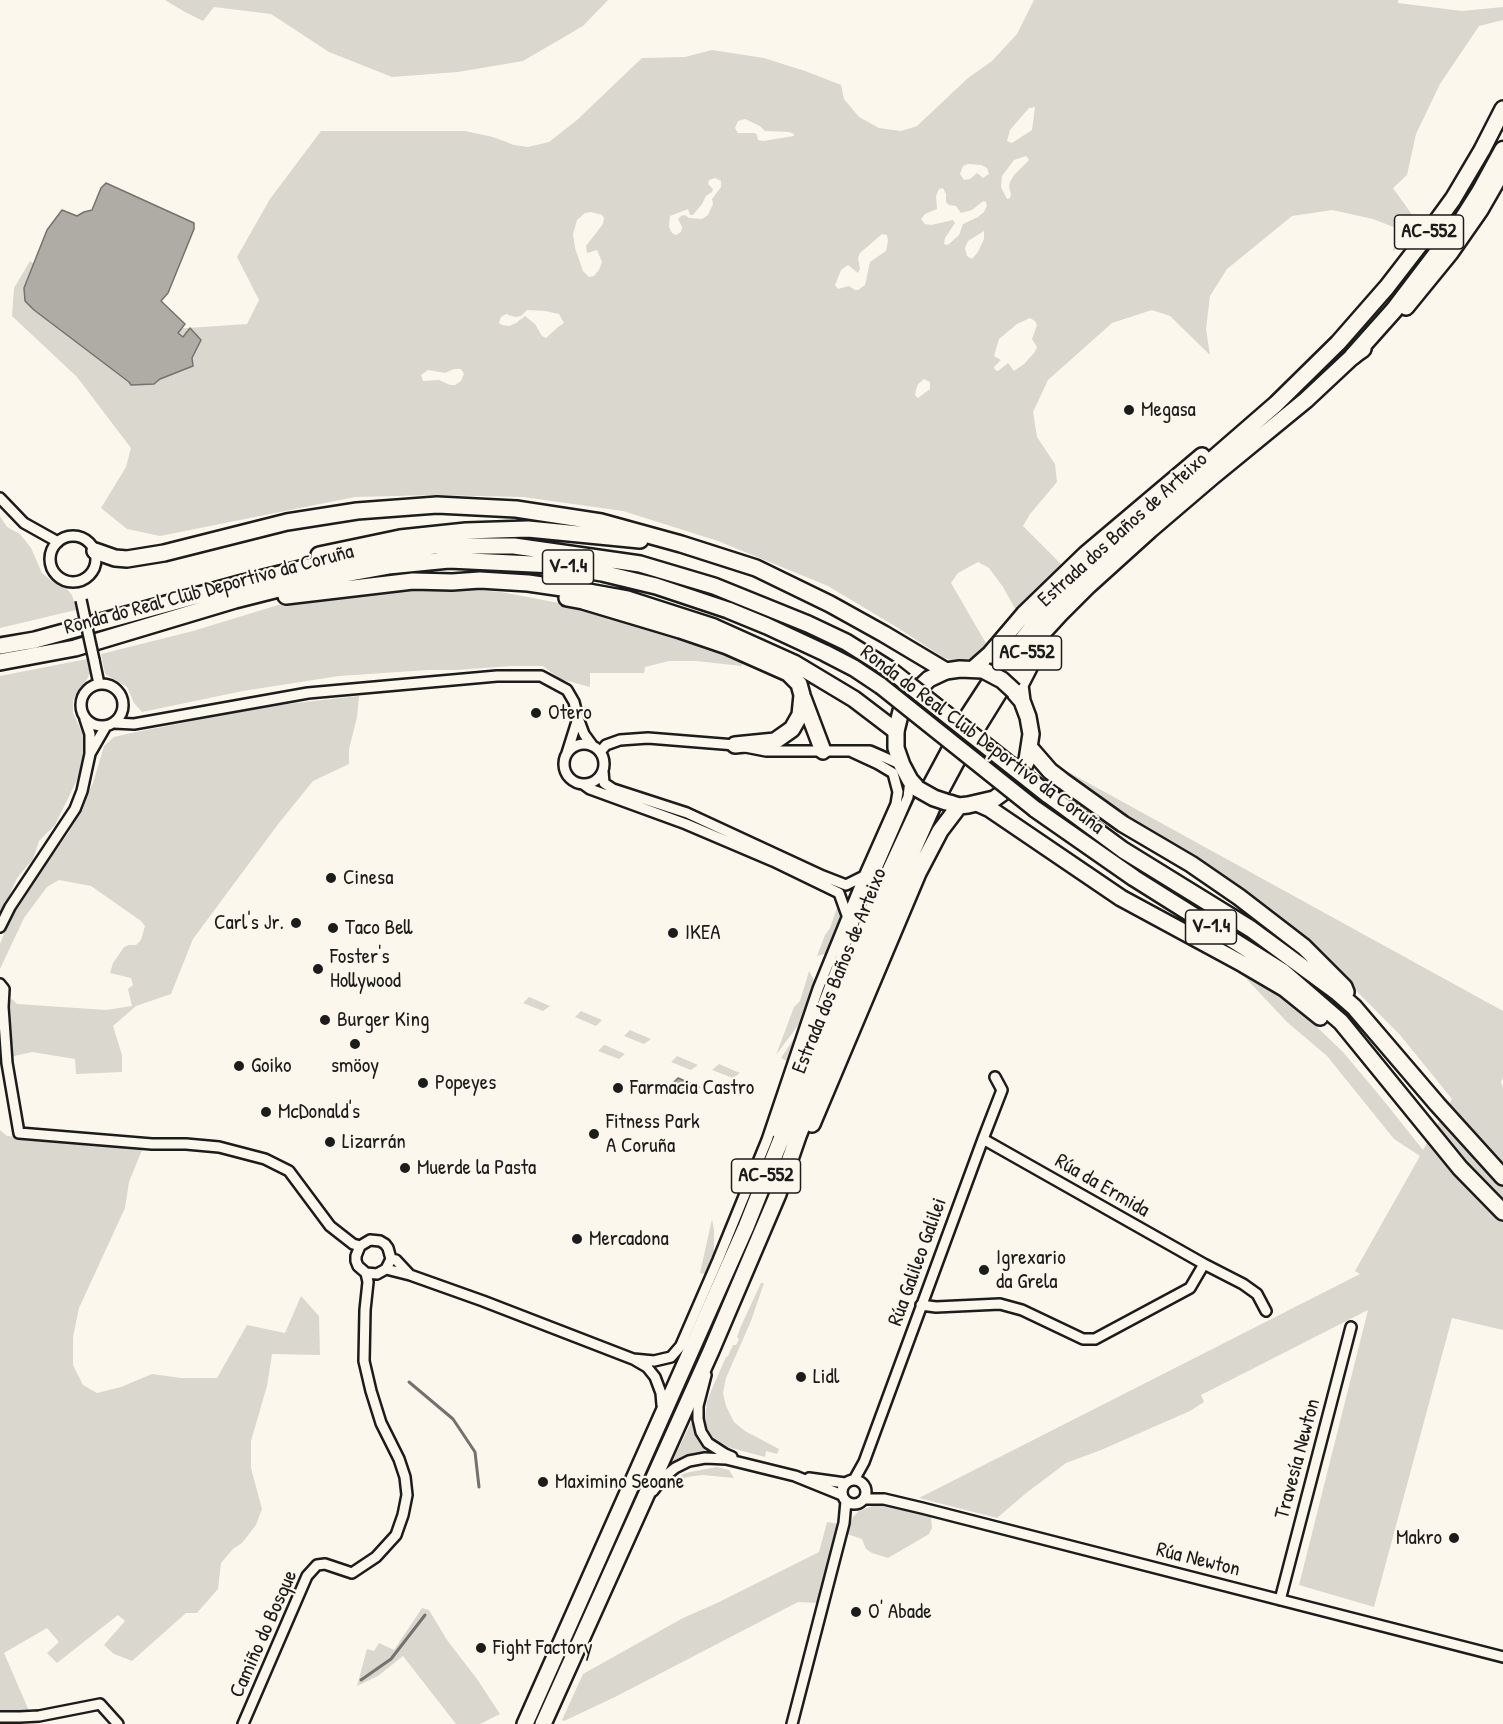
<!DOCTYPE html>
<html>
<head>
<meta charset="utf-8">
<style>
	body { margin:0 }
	canvas { display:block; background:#fbf7ec }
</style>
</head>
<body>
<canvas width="1503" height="1724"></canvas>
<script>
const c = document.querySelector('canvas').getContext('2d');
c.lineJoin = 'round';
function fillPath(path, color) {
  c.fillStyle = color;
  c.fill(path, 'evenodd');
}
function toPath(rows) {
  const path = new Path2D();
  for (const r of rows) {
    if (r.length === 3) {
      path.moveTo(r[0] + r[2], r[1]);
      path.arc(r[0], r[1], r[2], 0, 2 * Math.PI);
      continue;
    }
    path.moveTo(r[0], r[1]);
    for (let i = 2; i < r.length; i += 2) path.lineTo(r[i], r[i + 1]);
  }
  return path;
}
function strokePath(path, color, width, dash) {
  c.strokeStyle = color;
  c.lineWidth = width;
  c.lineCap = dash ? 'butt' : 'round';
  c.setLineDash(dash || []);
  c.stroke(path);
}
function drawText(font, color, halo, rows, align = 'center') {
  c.font = font + ' "Patrick Hand",sans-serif';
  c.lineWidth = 4.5;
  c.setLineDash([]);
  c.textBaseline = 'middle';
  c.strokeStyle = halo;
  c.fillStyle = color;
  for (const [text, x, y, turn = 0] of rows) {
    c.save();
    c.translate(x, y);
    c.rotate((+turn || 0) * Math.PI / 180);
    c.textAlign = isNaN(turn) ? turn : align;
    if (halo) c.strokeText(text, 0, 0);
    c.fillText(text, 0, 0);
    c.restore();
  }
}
fillPath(toPath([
	[165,0,608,0,583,26,523,61,458,72,392,77,329,52,271,14,214,7,203,21,185,12],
	[1034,0,1398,0,1398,3,1462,11,1503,7,1503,20,1479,26,1440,84,1416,134,1407,175,1393,188,1418,223,1393,252,1396,228,1373,219,1332,210,1292,216,1227,269,1210,296,1206,329,1210,355,1170,316,1152,310,1112,323,1048,380,1033,412,1037,437,1055,464,1057,482,1030,514,1023,526,1062,565,1017,612,1003,587,989,568,978,562,958,573,951,583,987,645,971,658,963,660,954,661,944,658,898,628,828,586,718,541,623,511,523,497,434,495,355,497,160,536,127,529,101,508,126,467,131,448,77,377,12,316,14,288,30,261,127,332,247,324,259,300,237,257,270,199,321,131,465,131,493,137,514,145,528,147,549,142,577,120,642,58,685,57,712,50,764,58,805,71,841,85,844,99,859,117,879,128,901,131,917,126,968,78,992,61,1017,34],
	[1035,107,1032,130,1012,143,1007,141,1010,130,1029,108],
	[745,119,760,126,765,131,789,132,794,134,794,136,763,141,758,140,757,135,755,133,738,133,735,128,738,121],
	[1026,156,1029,160,1014,175,1010,182,1009,187,1011,194,1010,198,1007,199,1001,187,1002,176,1014,160],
	[968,164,981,165,987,168,989,174,983,178,977,173,970,179,964,180,960,174,963,166],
	[715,178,721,181,721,187,712,199,713,204,708,215,702,219,689,218,685,215,681,216,678,219,682,227,681,232,676,235,672,233,669,227,670,216,688,209,690,215,693,215,702,204,706,196,712,192,713,189,708,184,709,180],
	[943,188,946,194,946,202,949,205,956,206,961,213,972,210,982,202,985,201,987,205,984,212,978,217,963,224,959,235,948,245,944,244,945,238,955,223,953,220,931,225,925,224,921,219,925,214,937,209,936,196,939,189],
	[591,212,602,215,604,218,603,224,586,246,587,253,597,250,602,262,599,270,594,276,589,277,583,271,575,248,573,234,577,220,585,213],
	[984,231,984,239,978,252,972,259,967,256,965,248,968,241],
	[882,234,887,235,888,241,886,251,870,262,865,285,858,290,855,290,849,286,838,289,835,285,841,270,848,265,858,273,860,269,858,258,860,253],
	[527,310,545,311,559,314,564,323,558,327,546,338,542,336,535,324,525,316,516,323,509,326,502,325,499,323,501,317,506,314,515,317,521,316],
	[1030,318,1035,321,1037,325,1032,339,1037,347,1034,353,1024,364,1014,371,1008,363,998,371,995,370,994,367,1001,360,994,356,999,339,1017,324],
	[454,369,461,369,464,374,461,381,455,385,450,385,439,380,423,381,421,375,428,370,445,373],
	[924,379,930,382,930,389,918,398,915,395,916,390,918,384],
	[0,516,7,527,20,534,31,548,42,573,52,581,64,586,72,595,76,610,0,628],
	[453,588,501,592,575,606,662,631,744,660,742,666,696,661,669,661,645,667,644,673,590,673,590,687,560,679,543,666,511,666,455,670,428,670,339,676,243,691,142,712,134,703,127,687,105,674,101,654,193,631,288,602,389,589],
	[87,659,90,673,86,681,78,690,73,700,73,713,86,741,84,759,77,780,55,825,39,841,33,859,17,878,4,907,0,912,0,676],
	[359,696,357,717,349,749,349,764,313,781,279,823,193,939,171,994,136,1006,113,1026,122,1055,122,1072,76,1074,75,1059,32,1052,10,1057,4,1052,0,1041,0,1009,3,1005,12,999,17,1004,106,1010,132,1006,128,989,133,985,131,978,110,973,113,963,124,947,129,945,136,945,141,940,145,926,141,921,91,886,59,880,47,887,24,918,0,969,0,944,14,908,69,832,93,783,104,746,114,737,131,733,269,706],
	[1052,763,1503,1011,1503,1077,1501,1082,1503,1088,1503,1330,1452,1318,1374,1607,1299,1585,1368,1310,1201,1395,1204,1402,1190,1411,1101,1450,1066,1463,1025,1494,997,1518,919,1498,1360,1274,1355,1271,1420,1156,1394,1139,1327,1056,1287,1022,1239,971,1267,988,1290,1003,1318,1028,1343,1052,1384,1101,1423,1150,1452,1099,1400,1035,1313,947,1268,909,1225,879,1114,809],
	[839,902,843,917,829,951,825,954,817,956,825,935,830,928],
	[809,971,815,982,815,991,808,1012,776,1055,794,1007,800,1001],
	[529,997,550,1006,543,1011,523,1003],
	[581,1011,602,1020,596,1026,575,1017],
	[802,1026,789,1062,781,1058],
	[630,1030,651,1039,644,1044,624,1036],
	[604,1045,605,1045,625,1054,619,1059,598,1051],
	[677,1056,698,1065,691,1070,671,1062],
	[719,1064,740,1073,733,1078,712,1070],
	[0,1130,7,1136,142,1150,129,1182,125,1208,79,1308,73,1337,73,1365,83,1385,97,1393,121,1387,152,1374,181,1378,217,1378,247,1325,285,1333,301,1296,319,1316,320,1355,272,1354,267,1386,251,1441,251,1468,262,1509,256,1525,242,1543,233,1549,221,1563,218,1589,197,1613,186,1613,132,1661,114,1654,104,1645,125,1621,118,1615,57,1663,47,1653,59,1642,47,1628,4,1653,33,1720,0,1721],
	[712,1219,714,1230,714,1258,709,1270,704,1274,700,1273],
	[761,1283,764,1283,751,1321,726,1378,723,1393,726,1406,734,1422,745,1431,779,1449,777,1454,766,1451,765,1457,724,1446,715,1440,710,1433,706,1428,705,1418,707,1402,711,1391,726,1357,728,1356,733,1345,736,1345,739,1339,737,1337,741,1326],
	[704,1341,703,1350,536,1724,530,1724],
	[693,1419,696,1435,702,1444,715,1454,696,1455,680,1458,672,1462],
	[717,1467,729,1470,734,1478,703,1475,687,1477,672,1484,683,1474,690,1472],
	[875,1505,892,1507,931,1517,932,1528,929,1534,888,1558,872,1553,866,1549,862,1539,847,1534,853,1517,859,1511],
	[827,1522,838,1524,817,1603,798,1602,615,1697,564,1721,562,1720,583,1674,683,1618,717,1603,819,1552],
	[422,1608,429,1610,447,1640,477,1679,500,1714,480,1724,456,1724,403,1656,378,1676,357,1686,367,1649,374,1651,379,1643,394,1650]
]), '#dad7ce');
const water = toPath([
	[106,183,194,223,194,229,168,293,161,301,185,324,178,333,183,337,190,328,201,340,192,358,193,366,160,379,154,384,131,385,129,382,34,310,25,301,24,288,47,230,62,210,77,216,84,212,92,210,101,188,106,183],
	[678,1078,699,1087,693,1092,672,1084,678,1078]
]);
fillPath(water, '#afaca5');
strokePath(water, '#74726e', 1.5);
strokePath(toPath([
	[409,1382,453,1419,475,1452,479,1487],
	[361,1680,391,1659,425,1615]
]), '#74726e', 3);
const minor = toPath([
	[0,498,24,523,58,542],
	[73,559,23],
	[94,660,99,684],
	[102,705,21],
	[114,723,134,724,308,693,497,676,541,676,567,690,574,702,578,718,584,734,592,745],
	[584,764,20],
	[91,752,106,726],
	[600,752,606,745,620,740,648,738,735,745,766,751,870,751,902,765],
	[567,753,578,718],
	[603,771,604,783,613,789,687,813,823,876,846,885,864,876],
	[583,784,590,789,686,824,773,861,839,893,848,918],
	[0,927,10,907,75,809,82,791,90,754,90,734,85,719],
	[0,984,4,989,3,1007,7,1063,19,1133,152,1144,186,1144,219,1147,265,1159,289,1171,330,1226,353,1244,360,1246],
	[776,1132,809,1040,858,912,908,797,910,780],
	[391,1259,396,1260,410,1275],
	[1204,1264,1243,1284,1257,1294,1266,1311],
	[386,1269,391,1259,388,1248,385,1244,380,1241,370,1240,360,1246,356,1256,356,1261,358,1266,366,1273,377,1274,386,1269,410,1275,483,1301,633,1359,654,1361,671,1357,684,1342],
	[921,1305,936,1307,1000,1304,1022,1310,1083,1339,1095,1339,1190,1288,1204,1264,983,1139],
	[681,1345,718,1260,767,1140,818,989,864,876,896,804,898,792,893,773,878,764,852,752],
	[635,1360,647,1367,655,1377,661,1393,662,1405],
	[706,1375,698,1406,698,1419,701,1432,708,1443,725,1454,732,1457],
	[809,1478,845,1483],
	[854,1480,864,1462,983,1139,1002,1090,995,1077],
	[854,1492,12],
	[653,1491,664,1477,675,1468,689,1461,705,1458,726,1459,795,1476,842,1495],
	[864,1499,884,1499,922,1508,1503,1657],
	[1280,1600,1351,1327],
	[0,1717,20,1717,39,1716,100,1704,118,1724],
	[243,1724,307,1576,317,1565,325,1564,352,1573,376,1557,396,1535,403,1515,407,1495,405,1477,399,1459,381,1423,371,1391,364,1361,365,1310,368,1282,366,1273],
	[792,1724,844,1523,846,1501]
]);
const primary = toPath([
	[1406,307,1450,253,1480,210,1503,170],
	[973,669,990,654,1024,614,1086,554,1202,456],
	[1022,701,1020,685,1036,654],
	[918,789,910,780,902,765,896,748,896,731,901,711,913,694,929,679,946,671,960,669,982,670],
	[950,803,959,806,968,805,994,799,1012,786,1019,777,1027,760,1031,734,1028,717,1022,701,1015,693],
	[812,1124,918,873,940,831,959,806],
	[525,1724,746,1227,877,899,922,802,968,716,998,670,1043,614,1093,563,1276,404,1338,343,1387,287,1421,243,1453,199,1482,150,1503,109],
	[543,1724,711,1351,778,1194,798,1136,890,902,933,805,957,760,1009,676,1038,638,1060,614,1088,586,1150,530,1212,477,1306,400,1353,356,1363,349]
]);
const trunk = toPath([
	[95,551,115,558,127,559,164,553,287,522,357,511,437,505,516,509,601,522,681,544,756,568,830,604,884,634,946,671],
	[319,555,400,538,466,531,528,529,640,540],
	[286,596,413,581,452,582,480,580,528,583,583,591,627,599,714,627,794,663,854,699,896,731],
	[567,598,583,601,680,630,727,646,788,673,799,684,802,695,800,715,792,729,775,741,735,745],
	[0,646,35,640,243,583,329,562,434,546,514,546,640,564,714,586,808,624,846,642,889,669],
	[0,662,75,648,235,600,322,578,388,566,449,560,554,565,602,573,656,586,728,610,767,626,825,653,854,668,881,686],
	[803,698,823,751],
	[1030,748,1050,771,1063,781,1123,824,1191,864,1239,897,1304,947,1344,987,1346,992],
	[1047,794,1123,850,1251,929,1338,993,1354,1007,1437,1104,1503,1177],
	[979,804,990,809,1121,898,1243,964,1284,988,1320,1017],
	[1035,809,1134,878,1282,971,1341,1022,1460,1168,1503,1212]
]);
const motorway = toPath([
	[1353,356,1394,310,1461,222,1480,192,1503,150]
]);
strokePath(minor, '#1c1c1c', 14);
strokePath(primary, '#1c1c1c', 20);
strokePath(trunk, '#1c1c1c', 20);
strokePath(motorway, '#1c1c1c', 21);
strokePath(minor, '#fbf7ec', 9);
strokePath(primary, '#fbf7ec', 15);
strokePath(trunk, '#fbf7ec', 15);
strokePath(motorway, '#fbf7ec', 16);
const minorBridge = toPath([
	[81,600,94,660]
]);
const primaryBridge = toPath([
	[985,671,1002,680,1014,691],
	[918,789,934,798,946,802]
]);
const trunkBridge = toPath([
	[889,669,1047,794],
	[881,686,1035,809]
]);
strokePath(minorBridge, '#1c1c1c', 14, []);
strokePath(primaryBridge, '#1c1c1c', 20, []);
strokePath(trunkBridge, '#1c1c1c', 20, []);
strokePath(minorBridge, '#fbf7ec', 9);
strokePath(primaryBridge, '#fbf7ec', 15);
strokePath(trunkBridge, '#fbf7ec', 15);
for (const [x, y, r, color] of [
	[1129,410,6,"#1c1c1c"],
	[536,713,6,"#1c1c1c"],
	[331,878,6,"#1c1c1c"],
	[296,923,6,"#1c1c1c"],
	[333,928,6,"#1c1c1c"],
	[673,933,6,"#1c1c1c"],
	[318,969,6,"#1c1c1c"],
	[325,1020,6,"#1c1c1c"],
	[355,1044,6,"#1c1c1c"],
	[239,1066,6,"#1c1c1c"],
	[423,1083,6,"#1c1c1c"],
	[618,1088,6,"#1c1c1c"],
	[266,1112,6,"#1c1c1c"],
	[594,1134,6,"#1c1c1c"],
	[330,1142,6,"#1c1c1c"],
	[405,1168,6,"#1c1c1c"],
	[577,1239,6,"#1c1c1c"],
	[984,1270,6,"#1c1c1c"],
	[801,1377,6,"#1c1c1c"],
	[543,1482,6,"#1c1c1c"],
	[1454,1538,6,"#1c1c1c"],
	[856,1612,6,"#1c1c1c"],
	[481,1648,6,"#1c1c1c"]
]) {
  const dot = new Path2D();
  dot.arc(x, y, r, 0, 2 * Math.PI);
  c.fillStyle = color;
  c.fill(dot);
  strokePath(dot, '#fbf7ec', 2);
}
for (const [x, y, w] of [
	[1429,232,69],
	[568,567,51],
	[1027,653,69],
	[1211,927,51],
	[766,1176,69]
]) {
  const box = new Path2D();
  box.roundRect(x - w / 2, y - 17, w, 34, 4.5);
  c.fillStyle = '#fbf7ec';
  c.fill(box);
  strokePath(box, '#1c1c1c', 1.5);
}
drawText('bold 20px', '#1c1c1c', null, [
	["AC-552",1429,232],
	["V-1.4",568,567],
	["AC-552",1027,653],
	["V-1.4",1211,927],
	["AC-552",766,1176]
]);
drawText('21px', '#1c1c1c', '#fbf7ec', [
	["Megasa",1141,410],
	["Otero",548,713],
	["Cinesa",343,878],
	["Carl's Jr.",284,923,"right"],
	["Taco Bell",345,928],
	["IKEA",685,933],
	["Foster's",330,957],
	["Hollywood",330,981],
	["Burger King",337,1020],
	["Goiko",251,1066],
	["smöoy",355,1066,"center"],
	["Popeyes",435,1083],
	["Farmacia Castro",630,1088],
	["McDonald's",278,1112],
	["Fitness Park",606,1122],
	["A Coruña",606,1146],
	["Lizarrán",342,1142],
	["Muerde la Pasta",417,1168],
	["Mercadona",589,1239],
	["Igrexario",996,1258],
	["da Grela",996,1282],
	["Lidl",813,1377],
	["Maximino Seoane",555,1482],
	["Makro",1442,1538,"right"],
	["O' Abade",868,1612],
	["Fight Factory",493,1648]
], 'left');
drawText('21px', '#1c1c1c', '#fbf7ec', [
	["Estrada dos Baños de Arteixo",1123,530,-42],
	["Ronda do Real Club Deportivo da Coruña",209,590,-15],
	["Ronda do Real Club Deportivo da Coruña",982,740,37],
	["Estrada dos Baños de Arteixo",840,971,-68],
	["Rúa da Ermida",1102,1186,30],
	["Rúa Galileo Galilei",918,1262,-70],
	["Travesía Newton",1298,1459,-75],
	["Rúa Newton",1198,1560,14],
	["Camiño do Bosque",264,1634,-66]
]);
</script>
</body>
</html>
